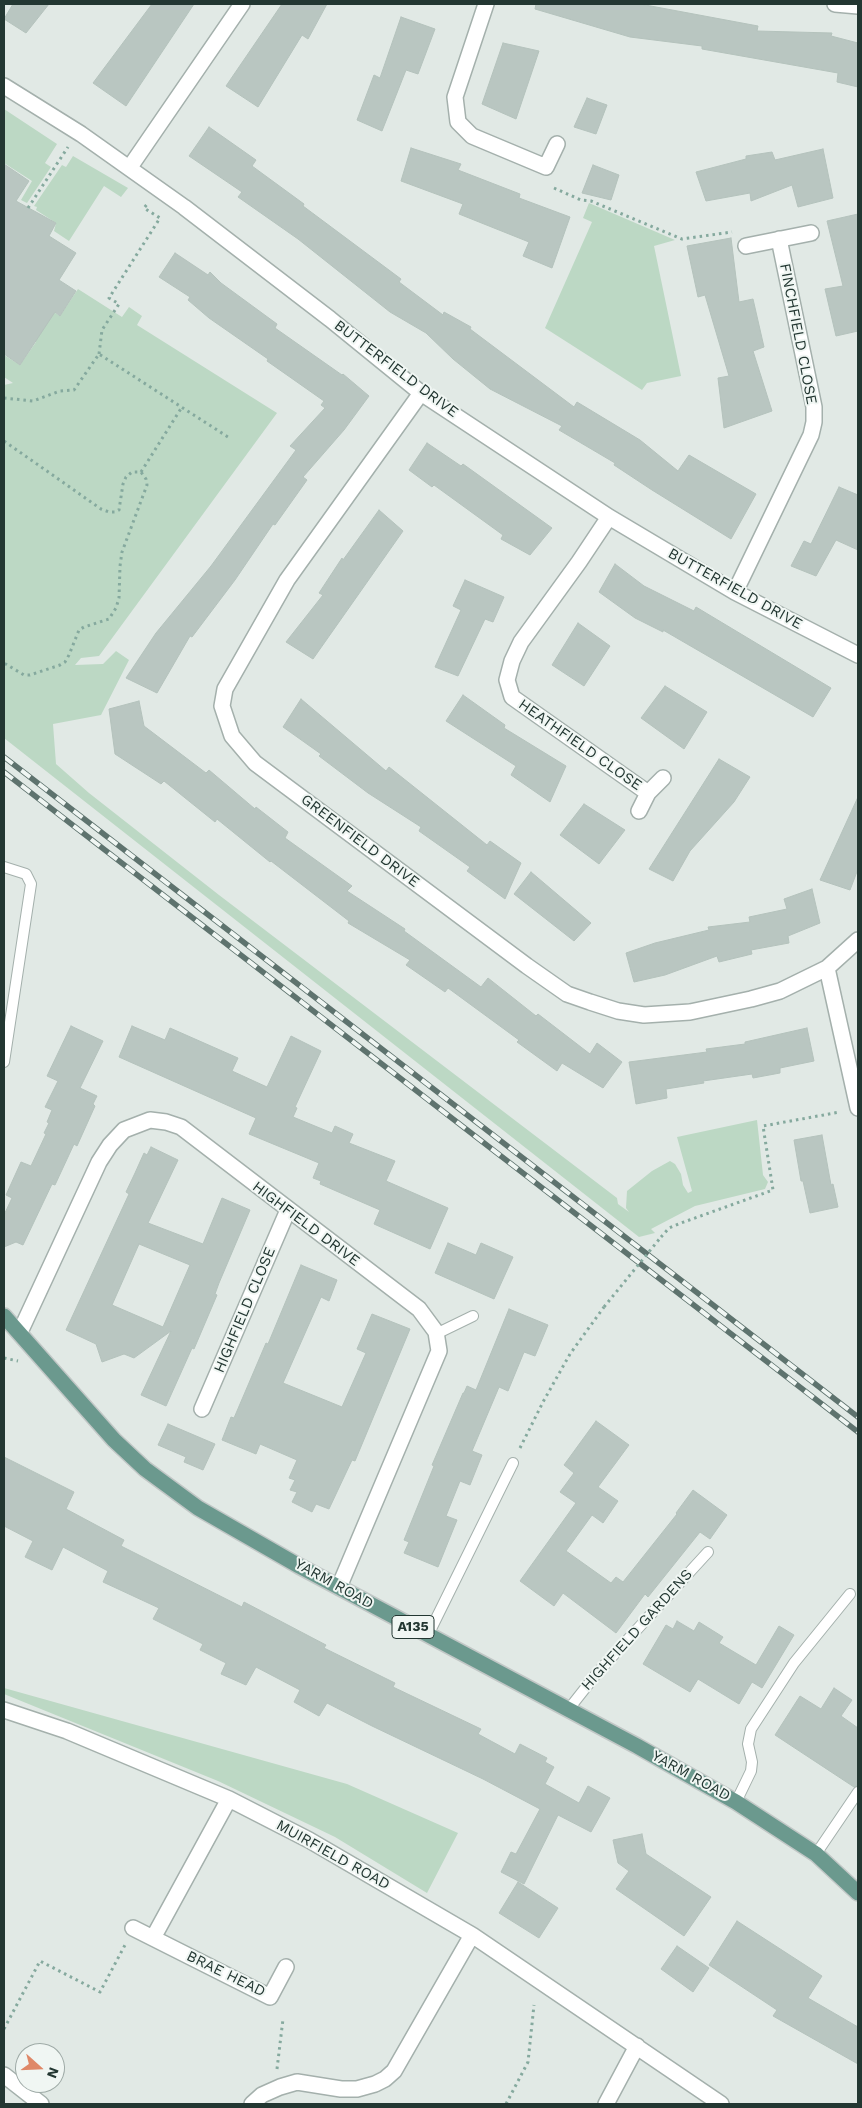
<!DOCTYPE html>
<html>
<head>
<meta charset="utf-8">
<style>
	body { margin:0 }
	#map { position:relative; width:862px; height:2108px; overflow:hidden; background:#e1e9e5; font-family:"Work Sans",sans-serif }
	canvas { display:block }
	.frame { position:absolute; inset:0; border:5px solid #233732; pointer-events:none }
	.north { position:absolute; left:15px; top:2043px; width:50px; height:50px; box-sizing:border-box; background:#f0f6f3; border:1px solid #9eaaa6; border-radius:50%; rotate:110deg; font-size:14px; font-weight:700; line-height:20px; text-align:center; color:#233732 }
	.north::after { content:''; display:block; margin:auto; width:18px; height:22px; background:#df8868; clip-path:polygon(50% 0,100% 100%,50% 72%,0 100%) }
</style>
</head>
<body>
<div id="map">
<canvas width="862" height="2108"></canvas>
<div class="frame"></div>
<div class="north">N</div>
</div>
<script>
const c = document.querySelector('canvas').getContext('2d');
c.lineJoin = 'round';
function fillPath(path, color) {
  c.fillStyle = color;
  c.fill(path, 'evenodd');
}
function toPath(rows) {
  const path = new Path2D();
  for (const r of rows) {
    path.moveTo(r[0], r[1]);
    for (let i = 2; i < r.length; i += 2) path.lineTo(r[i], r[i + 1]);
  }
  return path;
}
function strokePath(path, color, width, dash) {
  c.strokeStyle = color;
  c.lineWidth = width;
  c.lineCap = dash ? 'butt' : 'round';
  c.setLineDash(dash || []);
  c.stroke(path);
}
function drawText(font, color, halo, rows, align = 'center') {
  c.font = font + ' "Work Sans",sans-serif';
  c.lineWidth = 4;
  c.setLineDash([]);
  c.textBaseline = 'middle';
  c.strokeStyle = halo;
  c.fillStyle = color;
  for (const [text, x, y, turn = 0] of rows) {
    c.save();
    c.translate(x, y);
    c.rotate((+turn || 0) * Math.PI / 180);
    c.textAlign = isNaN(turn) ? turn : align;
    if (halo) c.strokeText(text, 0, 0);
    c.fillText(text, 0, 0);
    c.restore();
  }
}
fillPath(toPath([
	[4,109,57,144,45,163,51,167,27,203,21,200,32,181,4,163],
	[73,156,128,188,121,197,104,186,69,241,54,231,56,223,36,210,37,207,34,206,62,165,66,167],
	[589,203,675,240,654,246,681,376,647,383,642,390,545,328,592,222,583,218],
	[78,289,122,317,129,307,142,316,137,325,277,413,99,656,81,658,75,665,103,664,116,651,129,660,101,715,53,724,56,764,89,793,219,895,617,1198,618,1204,629,1212,626,1208,627,1191,652,1171,670,1161,675,1164,681,1174,683,1185,688,1193,692,1191,677,1137,757,1120,763,1175,768,1182,765,1189,695,1206,651,1229,655,1233,639,1237,4,738,4,385,13,383,4,377,4,355,20,365,36,342,32,339,43,305,60,316],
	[4,1688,347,1784,458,1833,427,1893,335,1837,218,1781,4,1694]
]), '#bcd8c4');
const building = toPath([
	[13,4,49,4,26,33,4,19,13,4],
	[152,4,194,4,126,106,93,83,152,4],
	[282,4,327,4,308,39,302,35,258,107,226,86,282,4],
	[536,4,640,4,758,26,757,31,832,33,831,36,858,43,858,87,837,82,838,73,702,49,702,46,630,37,535,9,536,4],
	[401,17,435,29,418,74,406,70,382,131,357,120,374,75,380,78,401,17],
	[503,43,539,51,516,119,482,104,503,43],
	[587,98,607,105,596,134,574,127,587,98],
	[209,127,256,160,252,166,304,204,303,206,401,279,399,282,443,315,444,312,471,327,470,329,574,407,577,402,640,440,678,471,689,455,756,494,731,539,652,490,614,465,615,463,559,430,562,426,490,389,453,359,426,333,390,312,298,239,238,197,242,192,189,156,209,127],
	[411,148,461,164,458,170,520,194,519,198,570,217,552,268,523,256,529,242,459,214,463,204,401,181,411,148],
	[823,149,833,198,798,207,792,185,751,201,750,193,706,201,696,172,746,159,746,156,772,152,775,160,823,149],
	[4,164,29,181,16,201,56,223,49,236,76,253,59,280,76,291,60,316,55,312,20,365,4,354,4,164],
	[593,165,619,175,611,200,582,193,593,165],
	[858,214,858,331,836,336,825,289,843,286,827,221,858,214],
	[731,238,739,302,753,299,764,347,753,351,772,411,724,428,718,378,729,376,705,295,698,297,687,246,731,238],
	[175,253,208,275,210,272,221,283,277,324,275,328,342,375,343,374,369,396,344,430,303,477,307,480,275,525,273,524,235,580,192,637,190,636,157,693,126,678,156,633,211,566,296,450,290,446,325,408,321,405,324,401,267,361,268,359,209,318,188,300,190,297,159,277,175,253],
	[427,443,461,466,463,464,552,528,530,555,501,539,503,535,434,485,432,487,409,470,427,443],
	[839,487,858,495,858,550,836,540,816,576,791,566,804,541,811,544,839,487],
	[379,510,403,531,313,659,286,642,323,595,319,593,342,558,343,560,379,510],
	[615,564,644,586,694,611,696,607,831,688,813,717,663,630,663,632,635,618,599,592,615,564],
	[465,580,504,597,493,622,485,619,458,676,435,667,461,610,453,606,465,580],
	[578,623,610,646,584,686,552,665,578,623],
	[665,686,707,712,684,749,641,718,665,686],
	[463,695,505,725,504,728,566,766,550,802,511,775,516,766,446,721,463,695],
	[301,699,386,771,389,767,487,845,490,841,521,863,505,899,467,871,470,867,419,831,421,827,368,793,319,756,321,754,283,727,301,699],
	[139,701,144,726,206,773,209,770,255,809,256,807,288,832,285,838,352,886,347,891,405,929,404,931,481,987,488,978,536,1016,538,1014,590,1054,597,1043,622,1062,603,1088,562,1063,557,1071,517,1042,519,1040,448,988,445,992,406,965,410,960,348,923,349,921,271,861,270,862,217,819,215,822,164,781,161,784,115,754,109,709,139,701],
	[719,759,750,777,734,802,690,851,673,881,649,869,719,759],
	[858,797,858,869,850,890,820,880,858,797],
	[584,804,625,830,599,864,560,835,584,804],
	[531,872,591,923,574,941,514,894,531,872],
	[812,889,820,923,788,936,789,943,751,950,752,954,719,962,717,956,665,975,634,982,626,953,655,943,709,930,708,927,750,922,749,917,787,909,784,899,812,889],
	[71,1026,103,1041,80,1088,97,1096,93,1104,95,1106,77,1146,74,1144,55,1185,52,1184,23,1245,16,1242,4,1247,4,1215,12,1198,6,1195,21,1162,31,1166,46,1134,44,1133,49,1123,47,1122,52,1110,45,1107,58,1081,47,1076,71,1026],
	[132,1026,165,1040,170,1028,238,1058,232,1071,267,1087,291,1036,321,1051,295,1107,297,1108,293,1117,332,1133,335,1126,353,1134,349,1143,395,1161,386,1181,448,1208,430,1249,374,1224,380,1210,320,1184,321,1181,313,1178,319,1163,249,1134,256,1118,119,1057,132,1026],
	[807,1028,814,1061,780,1068,780,1073,753,1078,752,1074,703,1081,704,1083,666,1089,667,1098,636,1104,629,1062,707,1052,706,1049,745,1044,745,1042,807,1028],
	[822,1135,831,1185,833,1184,838,1207,810,1213,803,1181,801,1181,794,1140,822,1135],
	[151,1147,178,1160,148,1223,203,1244,222,1198,250,1210,219,1283,215,1294,217,1295,194,1349,192,1348,166,1406,141,1395,171,1331,134,1358,124,1354,102,1362,96,1344,66,1330,129,1194,126,1192,135,1173,144,1153,147,1155,151,1147],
	[139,1244,190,1265,163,1327,112,1305,139,1244],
	[448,1243,476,1255,481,1243,513,1257,494,1299,435,1273,448,1243],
	[301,1265,337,1280,329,1301,321,1297,283,1383,342,1407,366,1353,357,1349,372,1314,410,1329,355,1461,352,1460,329,1509,316,1504,312,1512,292,1502,297,1492,290,1490,295,1480,289,1478,297,1460,260,1444,256,1454,222,1440,231,1417,234,1418,266,1343,268,1344,301,1265],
	[509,1309,548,1325,535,1356,524,1352,508,1391,499,1387,472,1451,482,1455,470,1485,460,1481,446,1516,457,1520,438,1567,404,1553,409,1542,404,1540,434,1466,432,1465,463,1393,464,1393,467,1386,476,1390,509,1309],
	[596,1421,629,1445,598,1487,618,1501,603,1523,592,1515,566,1551,611,1583,616,1577,623,1582,677,1514,676,1513,693,1490,727,1515,710,1539,700,1532,648,1597,645,1594,616,1633,563,1593,554,1606,520,1581,576,1503,560,1492,574,1473,564,1465,596,1421],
	[168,1424,215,1444,203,1470,184,1462,186,1457,158,1445,168,1424],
	[4,1457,74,1492,66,1509,124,1540,121,1546,242,1607,244,1602,326,1645,324,1648,395,1683,393,1687,481,1729,478,1734,515,1754,520,1744,547,1758,545,1762,554,1767,545,1784,579,1803,588,1786,610,1798,591,1832,558,1815,524,1884,501,1872,511,1852,516,1854,540,1809,483,1779,372,1726,327,1703,319,1716,294,1702,300,1690,256,1667,246,1685,221,1674,226,1663,200,1650,203,1644,153,1619,159,1608,103,1582,108,1571,63,1547,52,1570,25,1557,33,1541,4,1526,4,1457],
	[677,1621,694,1631,699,1622,723,1637,719,1643,756,1665,779,1626,794,1635,762,1688,752,1682,739,1704,698,1679,690,1692,643,1664,666,1625,673,1629,677,1621],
	[834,1688,852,1700,841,1716,858,1728,858,1785,854,1787,775,1735,800,1696,821,1709,834,1688],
	[642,1834,646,1854,711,1897,684,1936,616,1889,629,1871,618,1863,613,1840,642,1834],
	[518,1882,558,1908,539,1938,499,1913,518,1882],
	[737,1921,822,1976,808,1998,858,2027,858,2064,773,2016,777,2010,709,1965,737,1921],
	[677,1946,709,1968,693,1992,661,1969,677,1946]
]);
fillPath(building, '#b9c6c1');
strokePath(building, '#b4c2bc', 1);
const lane = toPath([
	[4,867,26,874,31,884,4,1062],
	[436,1334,473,1316],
	[428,1635,513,1463],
	[568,1710,598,1672,708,1552],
	[736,1802,751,1771,752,1762,748,1744,751,1729,794,1663,850,1594],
	[816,1854,858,1792]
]);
const street = toPath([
	[486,4,455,97,458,122,472,136,546,167,557,144],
	[835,4,858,6],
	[4,86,81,134,184,207,330,319,421,393,609,517,735,592,858,655],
	[130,167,242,4],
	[746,246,811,233],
	[421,393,287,580,225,689,222,706,232,736,255,763,527,966,567,994,590,1002,618,1011,644,1015,690,1012,751,999,780,991,827,968,858,940],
	[609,517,579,562,521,642,512,661,507,680,512,697,648,793],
	[735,592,811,435,814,422,814,407,779,239],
	[639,811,648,793,663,778],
	[827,968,858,1108],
	[20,1332,99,1162,110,1145,124,1130,150,1120,166,1122,181,1127,419,1309,436,1332,439,1351,339,1587],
	[202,1409,288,1210],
	[4,1710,67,1731,229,1799,309,1840,472,1935,721,2104],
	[133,1928,270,1997,286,1967],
	[153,1938,229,1799],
	[4,2075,41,2104],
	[252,2104,262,2095,280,2087,297,2082,341,2089,357,2089,375,2084,385,2079,394,2071,472,1935],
	[606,2104,637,2046]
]);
const primary = toPath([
	[4,1316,114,1440,145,1469,198,1508,299,1566,637,1746,736,1802,816,1854,858,1893]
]);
strokePath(lane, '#a4b0ac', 12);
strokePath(street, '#a4b0ac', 18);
strokePath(primary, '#c1c7c6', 18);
strokePath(toPath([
	[554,188,581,200,591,201,682,239,732,232],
	[28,208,68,147],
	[99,354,102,330,119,304,109,298,160,218,144,208,148,203],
	[4,398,33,401,60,391,74,390,99,354,228,437],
	[4,441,101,509,109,512,115,512,119,510,123,484,126,477,132,472,141,472,146,479,147,485,122,552,120,566,119,598,116,608,109,619,84,627,79,630,69,655,65,662,60,665,30,675,24,675,4,663],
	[141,472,182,407],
	[661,1237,669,1228,681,1223,773,1190,763,1126,840,1112],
	[4,1358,18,1361],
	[520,1448,543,1402,570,1354,604,1307],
	[4,2029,40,1961,100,1992,125,1945],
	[277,2069,283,2019],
	[506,2104,528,2062,534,2005]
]), '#85a99e', 3, [2.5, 4]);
strokePath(lane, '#fff', 10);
strokePath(street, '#fff', 15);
strokePath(primary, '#6b998e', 15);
const rail = toPath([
	[4,757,858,1417],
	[4,772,858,1432]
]);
strokePath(rail, '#5e736e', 5.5);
strokePath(rail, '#f0f6f3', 4, [11]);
strokePath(toPath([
	[604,1307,661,1237]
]), '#85a99e', 3, [2.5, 4]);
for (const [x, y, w] of [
	[413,1627,42]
]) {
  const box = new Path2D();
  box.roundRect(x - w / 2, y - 11.5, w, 23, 4);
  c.fillStyle = '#f0f6f3';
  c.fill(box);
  strokePath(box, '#233732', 1);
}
drawText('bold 14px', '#233732', null, [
	["A135",413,1627]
]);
drawText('15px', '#233732', '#f0f6f3', [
	["FINCHFIELD CLOSE",798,334,79],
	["BUTTERFIELD DRIVE",396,369,37],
	["BUTTERFIELD DRIVE",735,589,29],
	["HEATHFIELD CLOSE",580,745,35],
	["GREENFIELD DRIVE",360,841,37],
	["HIGHFIELD DRIVE",306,1224,37],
	["HIGHFIELD CLOSE",245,1310,-67],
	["YARM ROAD",334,1584,29],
	["HIGHFIELD GARDENS",637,1630,-48],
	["YARM ROAD",691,1776,29],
	["MUIRFIELD ROAD",333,1855,29],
	["BRAE HEAD",226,1974,26]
]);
</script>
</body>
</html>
